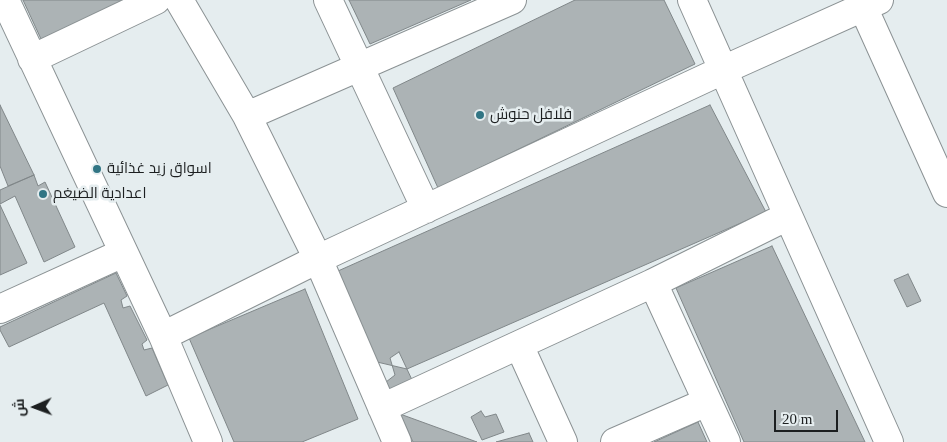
<!DOCTYPE html>
<html>
<head>
<meta charset="utf-8">
<style>
	body { margin:0 }
	#map { position:relative; width:947px; height:442px; overflow:hidden; background:#e5edef; font-family:"Times New Roman",Cairo,serif }
	canvas { display:block }
	.north { position:absolute; left:10px; top:382px; width:50px; height:50px; -webkit-text-stroke:4px #e5edef; paint-order:stroke; rotate:268deg; font-size:14px; font-weight:700; line-height:20px; text-align:center; color:#1c1f20 }
	.north::after { content:''; display:block; margin:auto; width:18px; height:22px; background:#1c1f20; clip-path:polygon(50% 0,100% 100%,50% 72%,0 100%) }
	.scale { position:absolute; left:774px; top:410px; width:64px; height:22px; box-sizing:border-box; border:2px solid #1c1f20; border-top:0; padding-left:6px; font-size:15px; line-height:18px; white-space:nowrap; color:#1c1f20; -webkit-text-stroke:4px #e5edef; paint-order:stroke }
</style>
</head>
<body>
<div id="map">
<canvas width="947" height="442"></canvas>
<div class="north">ش</div>
<div class="scale">20 m</div>
</div>
<script>
const c = document.querySelector('canvas').getContext('2d');
c.lineJoin = 'round';
function fillPath(path, color) {
  c.fillStyle = color;
  c.fill(path, 'evenodd');
}
function toPath(rows) {
  const path = new Path2D();
  for (const r of rows) {
    path.moveTo(r[0], r[1]);
    for (let i = 2; i < r.length; i += 2) path.lineTo(r[i], r[i + 1]);
  }
  return path;
}
function strokePath(path, color, width, dash) {
  c.strokeStyle = color;
  c.lineWidth = width;
  c.lineCap = dash ? 'butt' : 'round';
  c.setLineDash(dash || []);
  c.stroke(path);
}
function drawText(font, color, halo, rows, align = 'center') {
  c.font = font + ' "Times New Roman",Cairo,serif';
  c.lineWidth = 5;
  c.setLineDash([]);
  c.textBaseline = 'middle';
  c.strokeStyle = halo;
  c.fillStyle = color;
  for (const [text, x, y, turn = 0] of rows) {
    c.save();
    c.translate(x, y);
    c.rotate((+turn || 0) * Math.PI / 180);
    c.textAlign = isNaN(turn) ? turn : align;
    if (halo) c.strokeText(text, 0, 0);
    c.fillText(text, 0, 0);
    c.restore();
  }
}
const building = toPath([
	[23,0,131,0,41,39,23,0],
	[349,0,471,0,370,44,349,0],
	[575,0,664,0,695,64,438,188,393,88,575,0],
	[0,105,34,175,8,186,0,166,0,105],
	[710,105,766,212,407,369,377,362,338,271,710,105],
	[34,175,38,186,45,182,75,247,44,262,15,196,0,204,0,190,34,175],
	[0,205,27,263,0,275,0,205],
	[772,246,865,442,744,442,676,288,772,246],
	[116,273,127,296,121,300,123,308,130,306,147,340,142,344,144,350,152,348,168,385,146,396,104,303,9,347,0,330,0,327,116,273],
	[908,274,921,301,907,307,894,280,908,274],
	[305,289,358,419,302,442,234,442,189,338,305,289],
	[399,352,413,382,391,392,386,382,395,375,390,358,399,352],
	[481,411,485,417,496,414,504,432,482,440,471,417,481,411],
	[400,414,477,442,413,442,400,414],
	[698,422,707,442,654,442,698,422],
	[529,433,533,442,496,442,529,433]
]);
fillPath(building, '#acb3b5');
strokePath(building, '#808789', 1);
const minor = toPath([
	[5,0,163,336,208,442],
	[179,0,247,116,318,259,397,442],
	[328,0,426,209],
	[692,0,889,442],
	[863,7,947,193],
	[32,59,156,0],
	[247,116,512,0],
	[653,283,726,442],
	[0,309,123,253],
	[163,336,318,259,723,70,879,0],
	[519,345,563,442],
	[382,408,653,283,788,216],
	[615,442,707,402]
]);
strokePath(minor, '#8b9294', 30);
strokePath(minor, '#fff', 28);
for (const [x, y, r, color] of [
	[480,115,5,"#317584"],
	[97,169,5,"#317584"],
	[43,194,5,"#317584"]
]) {
  const dot = new Path2D();
  dot.arc(x, y, r, 0, 2 * Math.PI);
  c.fillStyle = color;
  c.fill(dot);
  strokePath(dot, '#e5edef', 2);
}
drawText('15px', '#1c1f20', '#e5edef', [
	["فلافل حنوش",490,115],
	["اسواق زيد غذائية",107,169],
	["اعدادية الضيغم",53,194]
], 'left');
</script>
</body>
</html>
